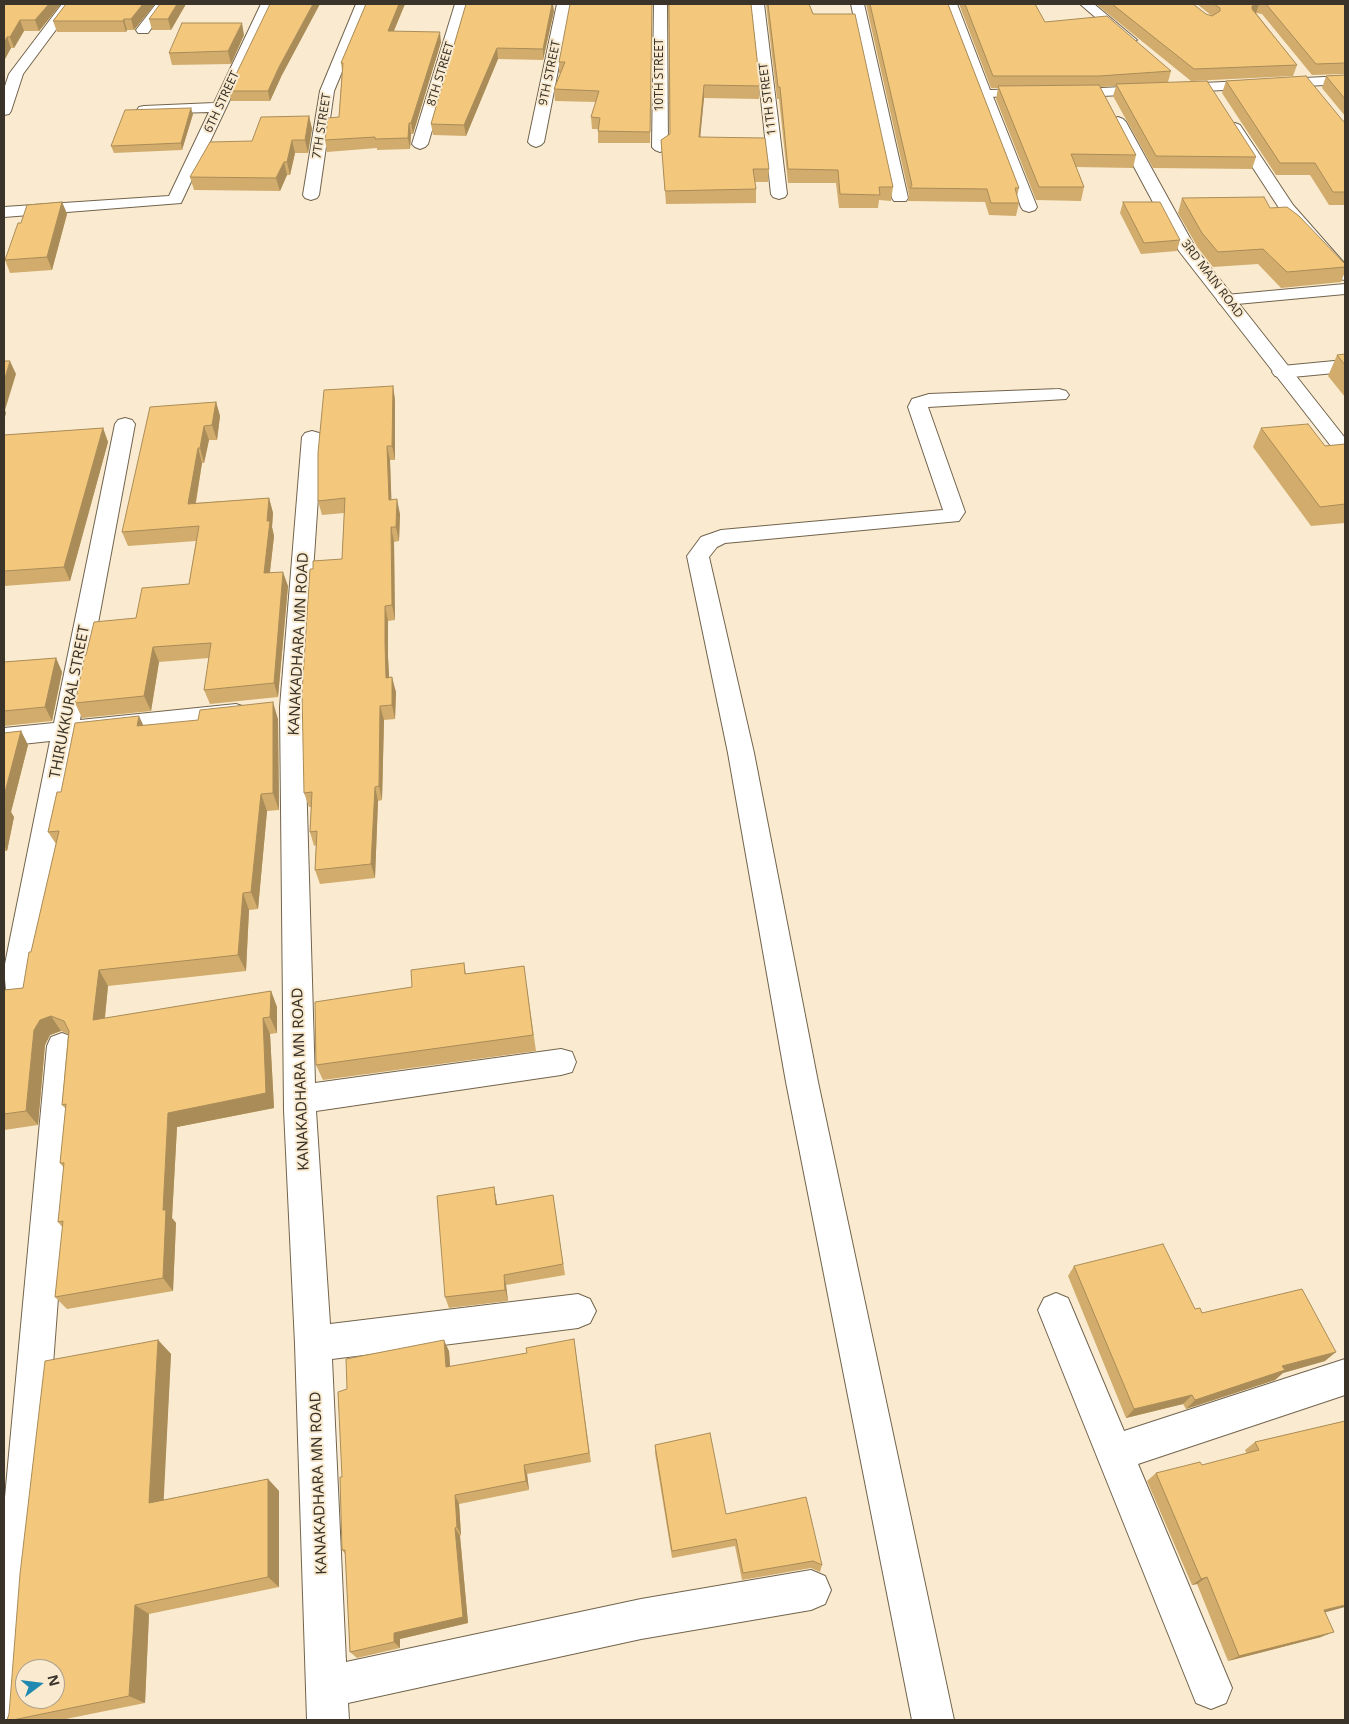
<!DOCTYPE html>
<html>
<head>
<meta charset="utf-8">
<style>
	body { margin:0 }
	#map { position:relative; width:1349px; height:1724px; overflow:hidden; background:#faebd0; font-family:"Noto Sans",sans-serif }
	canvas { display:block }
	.frame { position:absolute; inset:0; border:5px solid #393329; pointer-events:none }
	.north { position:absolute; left:15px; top:1659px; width:50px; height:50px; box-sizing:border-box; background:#faebd0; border:1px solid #ada18d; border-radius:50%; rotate:75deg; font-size:14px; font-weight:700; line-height:20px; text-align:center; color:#393329 }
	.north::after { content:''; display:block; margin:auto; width:18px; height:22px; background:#2089b1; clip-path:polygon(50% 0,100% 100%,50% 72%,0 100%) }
</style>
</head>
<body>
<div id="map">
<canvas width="1349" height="1724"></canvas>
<div class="frame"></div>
<div class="north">N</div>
</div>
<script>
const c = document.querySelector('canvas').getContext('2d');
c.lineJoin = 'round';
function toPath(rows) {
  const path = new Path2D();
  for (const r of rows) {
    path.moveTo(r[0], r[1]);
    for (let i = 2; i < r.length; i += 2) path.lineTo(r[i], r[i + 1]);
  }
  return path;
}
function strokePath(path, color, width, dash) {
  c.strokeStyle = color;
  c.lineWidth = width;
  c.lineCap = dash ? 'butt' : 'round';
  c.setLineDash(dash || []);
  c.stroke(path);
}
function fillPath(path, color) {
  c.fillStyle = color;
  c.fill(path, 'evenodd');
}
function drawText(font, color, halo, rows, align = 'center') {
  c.font = font + ' "Noto Sans",sans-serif';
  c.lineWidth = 4;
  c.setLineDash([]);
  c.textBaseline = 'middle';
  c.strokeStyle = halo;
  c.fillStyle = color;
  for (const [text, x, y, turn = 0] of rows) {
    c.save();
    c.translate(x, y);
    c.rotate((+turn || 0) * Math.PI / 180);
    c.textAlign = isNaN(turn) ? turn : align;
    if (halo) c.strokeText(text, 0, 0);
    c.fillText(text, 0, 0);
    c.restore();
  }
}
const minor = toPath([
	[62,4,75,4,23,74,11,111,9,114,4,115,4,89,9,74,62,4],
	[156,4,169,4,148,33,138,33,136,30,156,4],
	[261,4,275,4,181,203,4,217,4,207,169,196,209,112,144,114,139,113,137,110,139,107,144,106,214,103,261,4],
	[356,4,370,4,334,91,319,195,317,198,311,200,305,198,303,195,320,91,356,4],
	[455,4,469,4,428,144,425,147,420,149,415,147,412,144,455,4],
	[557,4,571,4,544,142,541,145,536,147,531,145,528,142,557,4],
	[654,4,667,4,668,147,665,150,660,152,655,150,652,147,654,4],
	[751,4,764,4,787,194,785,197,779,199,773,197,771,194,751,4],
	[851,4,864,4,908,198,906,201,894,201,892,198,851,4],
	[1080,4,1094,4,1137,40,1130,44,1125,43,1080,4],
	[1345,76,1345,84,1102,96,1097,95,1095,92,1097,89,1102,88,1345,76],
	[985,90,990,91,992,94,1037,207,1035,210,1029,212,1023,210,1021,207,978,94,980,91,985,90],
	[1235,123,1240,125,1293,205,1345,264,1345,280,1339,279,1281,211,1227,128,1230,125,1235,123],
	[1345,284,1345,294,1226,305,1220,304,1217,300,1220,296,1226,295,1345,284],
	[1345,360,1345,372,1282,378,1275,376,1272,372,1275,368,1282,366,1345,360],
	[1059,389,1066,391,1069,395,1066,399,928,407,965,512,959,521,725,543,717,547,709,557,754,753,818,1082,954,1720,912,1720,786,1082,728,753,687,556,701,537,721,530,943,510,908,407,912,399,929,394,1059,389],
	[125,418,132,420,135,424,80,720,236,704,245,707,248,713,245,719,236,722,76,739,31,981,26,990,16,993,6,990,4,969,50,741,4,746,4,728,54,723,115,424,118,420,125,418],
	[312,431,319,433,322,437,304,707,315,1083,561,1049,572,1052,576,1062,572,1072,561,1075,316,1111,330,1324,578,1294,590,1299,596,1311,590,1323,578,1328,332,1359,346,1662,641,1599,811,1570,825,1576,831,1590,825,1604,811,1610,641,1639,348,1703,349,1720,307,1720,295,1344,284,1110,280,707,302,437,305,433,312,431],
	[62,1033,73,1037,77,1046,30,1669,25,1669,25,1699,28,1699,26,1720,4,1720,4,1508,47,1046,51,1037,62,1033],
	[1056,1293,1068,1298,1124,1431,1345,1359,1345,1395,1138,1464,1232,1688,1226,1703,1211,1709,1196,1703,1038,1310,1044,1298,1056,1293]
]);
const tertiary = toPath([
	[944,4,957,4,990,90,1034,89,1039,90,1041,93,1039,96,980,97,944,4],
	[1118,117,1123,119,1126,122,1196,249,1345,438,1345,457,1338,455,1179,251,1110,122,1113,119,1118,117]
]);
strokePath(minor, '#72644d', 2);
strokePath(tertiary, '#72644d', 2);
fillPath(minor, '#fff');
fillPath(tertiary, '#fff');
fillPath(toPath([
	[4,4,61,4,39,31,24,31,14,48,11,48,5,59,4,59],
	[66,4,155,4,134,30,127,30,126,32,57,32,53,21],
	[186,4,171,30,152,30,149,19],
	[366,4,405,4,394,31,441,42,413,134,411,134,410,149,377,150,377,148,327,152,325,140,339,117,342,70,341,63],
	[466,4,554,11,543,60,498,59,466,136,433,135,431,124],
	[652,4,650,143,598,143,598,129,592,129,591,117,596,102,555,101,554,89,560,73,559,73,559,62],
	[668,4,751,4,760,86,759,99,704,98,700,137,769,169,768,182,755,182,756,189,756,203,666,204,662,153,661,140,670,134],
	[766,4,809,4,893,187,891,201,879,200,878,208,839,208,836,183,788,183,779,99,777,99],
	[866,4,948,4,1019,188,1017,196,1019,203,1016,216,989,215,985,202,908,201,909,195],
	[959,4,1035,4,1045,22,1171,71,1168,82,1256,157,1252,169,1153,168,1113,96,1116,86,1100,87,1136,155,1133,168,1076,167,1084,187,1081,201,1036,200,996,99,998,88,991,88],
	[1096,4,1193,4,1206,14,1212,16,1197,4,1345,4,1345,74,1312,75,1262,14,1256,13,1297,65,1293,76,1191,81],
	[244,35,231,64,172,65,169,53],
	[1345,75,1345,116,1322,88,1326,76],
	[281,77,270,101,231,101,228,91],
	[1226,81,1345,122,1345,205,1329,205,1310,175,1276,175,1222,93],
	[193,114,182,150,114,153,111,146],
	[309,116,312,129,308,153,295,153,290,175,287,175,280,191,194,190,190,177,252,141],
	[1182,198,1270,208,1345,264,1345,272,1341,282,1281,288,1258,264,1213,267,1198,248,1178,213],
	[62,202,67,214,52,270,10,273,5,260,21,223],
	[1123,202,1180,240,1177,251,1141,254,1120,213],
	[1345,354,1345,397,1328,376,1337,355],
	[393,386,395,400,395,460,390,460,391,500,400,514,399,541,394,542,395,620,388,621,388,657,389,678,396,692,395,719,384,720,382,800,378,801,375,878,320,884,315,870,316,845,314,846,310,832,311,807,309,807,304,793,313,569,342,559,344,513,322,515,318,501],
	[216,402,220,416,217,440,209,440,204,463,202,463,196,503,269,498,273,513,272,527,274,536,270,573,288,586,278,697,210,704,204,690,209,658,159,662,151,711,82,718,75,703,86,655,136,618,189,584,196,541,128,546,122,532],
	[103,428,108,442,70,581,4,586,4,435],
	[1261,428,1325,446,1345,444,1345,523,1311,526,1253,447],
	[56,658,62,672,52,721,4,726,4,662],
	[278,719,279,810,267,811,258,909,249,910,246,971,108,986,105,1018,271,991,277,1007,277,1033,270,1034,274,1108,177,1127,172,1218,176,1223,173,1291,67,1309,55,1297,63,1228,58,1222,64,1168,60,1163,66,1109,62,1105,68,1034,61,1031,50,1035,45,1045,38,1125,4,1130,4,990,23,988,56,844,48,832,61,792,143,725],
	[21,731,28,745,11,812,14,817,7,851,4,851,4,733],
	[464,963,466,974,524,966,536,1051,323,1080,316,1065,412,987],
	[494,1187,497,1205,553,1195,565,1275,506,1285,508,1301,449,1308,445,1297],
	[1074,1266,1195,1309,1202,1313,1325,1361,1283,1373,1275,1380,1186,1409,1183,1404,1126,1418,1068,1276],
	[574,1339,591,1462,527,1474,529,1490,459,1504,461,1535,460,1536,468,1623,400,1639,400,1648,357,1658,350,1652,346,1555,342,1550,342,1477,347,1389,449,1351,450,1367,527,1353],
	[158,1340,171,1354,163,1500,268,1479,279,1491,279,1587,149,1614,145,1703,61,1720,7,1720],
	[1345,1421,1325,1613,1321,1637,1228,1661,1197,1584,1192,1585,1147,1481,1156,1473,1202,1465,1247,1454,1245,1450,1255,1442],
	[655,1445,726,1514,822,1565,820,1572,811,1568,742,1580,735,1546,672,1558,655,1453]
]), '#d1ac6c');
fillPath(toPath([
	[49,4,61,4,39,31,35,20],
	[143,4,155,4,134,30,131,19],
	[177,4,186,4,171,30,168,19],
	[313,4,320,4,281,77,270,101,268,91,279,67],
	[399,4,405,4,389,42,388,31],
	[552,4,553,4,554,11,543,60,543,49],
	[1257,4,1259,4,1256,13,1249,17,1252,6],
	[124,19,127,30,126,32,123,21],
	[20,20,24,31,14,48,10,37],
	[242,23,244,35,231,64,228,51],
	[440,32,441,42,413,134,411,123],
	[7,37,11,48,5,59,4,55,4,44],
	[497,48,498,59,466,136,464,125],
	[704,85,704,98,699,150,699,137],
	[191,108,193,114,182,150,181,143],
	[309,116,312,129,308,153,305,140],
	[409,123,411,134,410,149,408,138],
	[292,140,295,153,290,175,287,162],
	[284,162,287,175,280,191,276,178],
	[62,202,67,214,52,270,47,257],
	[10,361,16,374,5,410,6,413,4,421,4,381],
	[393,386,395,400,395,460,392,446],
	[216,402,220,416,217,440,212,425],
	[204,426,209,440,204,463,200,448],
	[103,428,108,442,70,581,64,567],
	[387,446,390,460,392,514,389,500],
	[198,448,202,463,193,518,188,504],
	[269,498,273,513,272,527,274,536,268,588,264,573,267,521],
	[397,499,400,514,399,541,396,527],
	[391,527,394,542,395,620,392,605],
	[283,572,288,586,278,697,274,683],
	[385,606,388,621,388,657,390,692,386,678,385,643],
	[153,647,159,662,151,711,144,696],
	[56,658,62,672,52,721,45,707],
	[392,677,396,692,395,719,392,705],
	[273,702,278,719,279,810,273,793],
	[380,706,384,720,382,800,379,786],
	[139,716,147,733,137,726],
	[21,731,28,745,11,812,14,817,7,851,4,845,4,796],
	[375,787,378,801,375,878,371,864],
	[261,794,267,811,258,909,251,892],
	[243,893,249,910,246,971,238,955],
	[99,970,108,986,103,1035,93,1020],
	[271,991,277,1007,277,1033,270,1017],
	[51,1016,61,1031,50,1035,45,1045,38,1125,26,1111,34,1030,40,1020],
	[263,1018,270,1034,274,1108,177,1127,172,1218,176,1223,173,1291,163,1278,163,1210,168,1113],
	[494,1187,496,1198,499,1216,496,1205],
	[504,1275,506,1285,508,1301,505,1290],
	[158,1340,171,1354,163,1514,149,1503],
	[444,1340,449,1351,451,1378,446,1367],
	[1336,1352,1325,1361,1283,1373,1275,1380,1186,1409,1195,1400,1282,1366],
	[1192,1395,1183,1404,1126,1418,1134,1409],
	[524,1465,527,1474,529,1490,526,1481],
	[268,1479,279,1491,279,1587,268,1577],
	[455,1495,459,1504,461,1535,457,1527],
	[455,1528,460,1536,468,1623,400,1639,400,1648,394,1642,394,1633],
	[1207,1577,1197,1584,1192,1585,1201,1579],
	[135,1605,149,1614,145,1703,129,1696],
	[1345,1605,1345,1607,1312,1616,1324,1610],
	[1334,1632,1321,1637,1228,1661,1239,1656]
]), '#aa8c58');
const building = toPath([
	[4,4,49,4,35,20,20,20,10,37,7,37,4,44,4,4],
	[66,4,143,4,131,19,124,19,123,21,53,21,66,4],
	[160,4,177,4,168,19,149,19,160,4],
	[270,4,313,4,279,67,268,91,228,91,270,4],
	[366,4,399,4,388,31,440,32,411,123,409,123,408,138,375,139,375,137,325,140,328,118,339,117,343,63,341,63,366,4],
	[466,4,552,4,543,49,497,48,464,125,431,124,466,4],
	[570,4,652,4,650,132,598,131,600,118,591,117,599,91,554,89,565,62,559,62,570,4],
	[669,4,751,4,760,86,704,85,699,137,765,138,769,169,753,169,756,189,665,191,661,140,670,134,669,4],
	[768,4,809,4,813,14,855,14,893,187,879,187,880,195,840,194,838,170,788,169,780,87,778,87,768,4],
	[870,4,948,4,1019,188,1015,188,1019,203,991,203,987,189,910,188,912,185,870,4],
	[965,4,1035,4,1045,22,1107,16,1171,71,1099,76,993,76,965,4],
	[1112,4,1193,4,1206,14,1212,16,1220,11,1220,8,1214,4,1257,4,1252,6,1252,9,1297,65,1194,69,1112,4],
	[1266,4,1345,4,1345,63,1316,64,1266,4],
	[182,23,242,23,228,51,169,53,182,23],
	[1345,75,1345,99,1326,76,1345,75],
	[1306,76,1343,121,1345,122,1345,192,1333,192,1315,163,1280,163,1226,81,1306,76],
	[1207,81,1256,157,1156,156,1116,84,1207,81],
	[1099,85,1136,155,1071,154,1084,187,1039,187,998,86,1099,85],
	[191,108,181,143,111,146,125,110,191,108],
	[309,116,305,140,292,140,287,162,284,162,276,178,190,177,210,142,252,141,261,117,309,116],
	[1264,197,1270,208,1287,207,1299,216,1345,264,1345,267,1287,272,1263,249,1218,252,1202,233,1182,198,1264,197],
	[62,202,47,257,5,260,18,223,21,223,27,205,62,202],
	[1123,202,1160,202,1180,240,1144,243,1123,202],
	[1345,354,1345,365,1337,355,1345,354],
	[4,361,10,361,4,381,4,361],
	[393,386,392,446,387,446,389,500,397,499,396,527,391,527,392,605,385,606,385,643,386,678,392,677,392,705,380,706,379,786,375,787,371,864,315,870,317,831,310,832,312,792,304,793,302,693,310,569,313,569,313,561,342,559,345,498,318,501,318,453,324,390,393,386],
	[216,402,212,425,204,426,200,448,198,448,188,504,269,498,267,521,270,521,264,573,283,572,274,683,204,690,211,643,153,647,144,696,75,703,85,655,86,655,94,622,136,618,142,588,189,584,199,526,122,532,150,407,216,402],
	[1308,424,1325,446,1345,444,1345,504,1320,507,1261,428,1308,424],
	[103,428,64,567,4,571,4,435,103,428],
	[56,658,45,707,4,711,4,662,56,658],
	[273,702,273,793,261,794,251,892,243,893,238,955,99,970,93,1020,271,991,270,1017,263,1018,266,1093,168,1113,163,1210,166,1210,163,1278,55,1297,63,1221,58,1222,64,1163,60,1163,66,1104,62,1105,69,1031,64,1021,51,1016,40,1020,34,1030,26,1111,4,1114,4,990,23,988,29,952,31,952,59,831,48,832,57,792,61,792,75,723,139,716,137,726,198,720,200,710,273,702],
	[21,731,4,796,4,733,21,731],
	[4,803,6,803,4,813,4,803],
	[464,963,465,974,524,966,533,1035,316,1065,315,1002,412,987,411,970,464,963],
	[494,1187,496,1205,553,1195,563,1264,504,1275,505,1290,445,1297,437,1196,494,1187],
	[1163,1244,1195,1309,1200,1308,1202,1313,1302,1289,1336,1352,1282,1366,1285,1370,1195,1400,1192,1395,1134,1409,1074,1266,1163,1244],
	[574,1339,589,1453,524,1465,526,1481,455,1495,457,1527,455,1528,463,1617,394,1633,394,1642,350,1652,345,1550,342,1550,340,1477,342,1477,338,1392,347,1389,346,1359,444,1340,446,1367,527,1353,526,1348,574,1339],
	[158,1340,149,1503,268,1479,268,1577,135,1605,129,1696,13,1720,7,1720,9,1714,20,1574,45,1361,158,1340],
	[25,1669,55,1669,55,1699,25,1699,25,1669],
	[1345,1421,1345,1605,1324,1610,1334,1632,1239,1656,1207,1577,1201,1579,1156,1473,1200,1462,1202,1465,1259,1450,1255,1442,1345,1421],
	[710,1433,726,1514,806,1497,822,1565,813,1561,743,1573,736,1539,672,1551,655,1445,710,1433]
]);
fillPath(building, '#f3c87d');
strokePath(building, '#aa8c58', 1);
drawText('12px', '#393329', '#faebd0', [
	["9TH STREET",550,73,-78],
	["8TH STREET",441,74,-73],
	["10TH STREET",660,75,-90],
	["11TH STREET",768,99,-97],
	["6TH STREET",222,102,-65],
	["7TH STREET",322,126,-81],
	["3RD MAIN ROAD",1212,279,53]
]);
drawText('15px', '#393329', '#faebd0', [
	["KANAKADHARA MN ROAD",299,644,-87],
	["THIRUKKURAL STREET",70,702,-79],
	["KANAKADHARA MN ROAD",301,1079,-92],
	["KANAKADHARA MN ROAD",319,1483,-92]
]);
</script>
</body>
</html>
